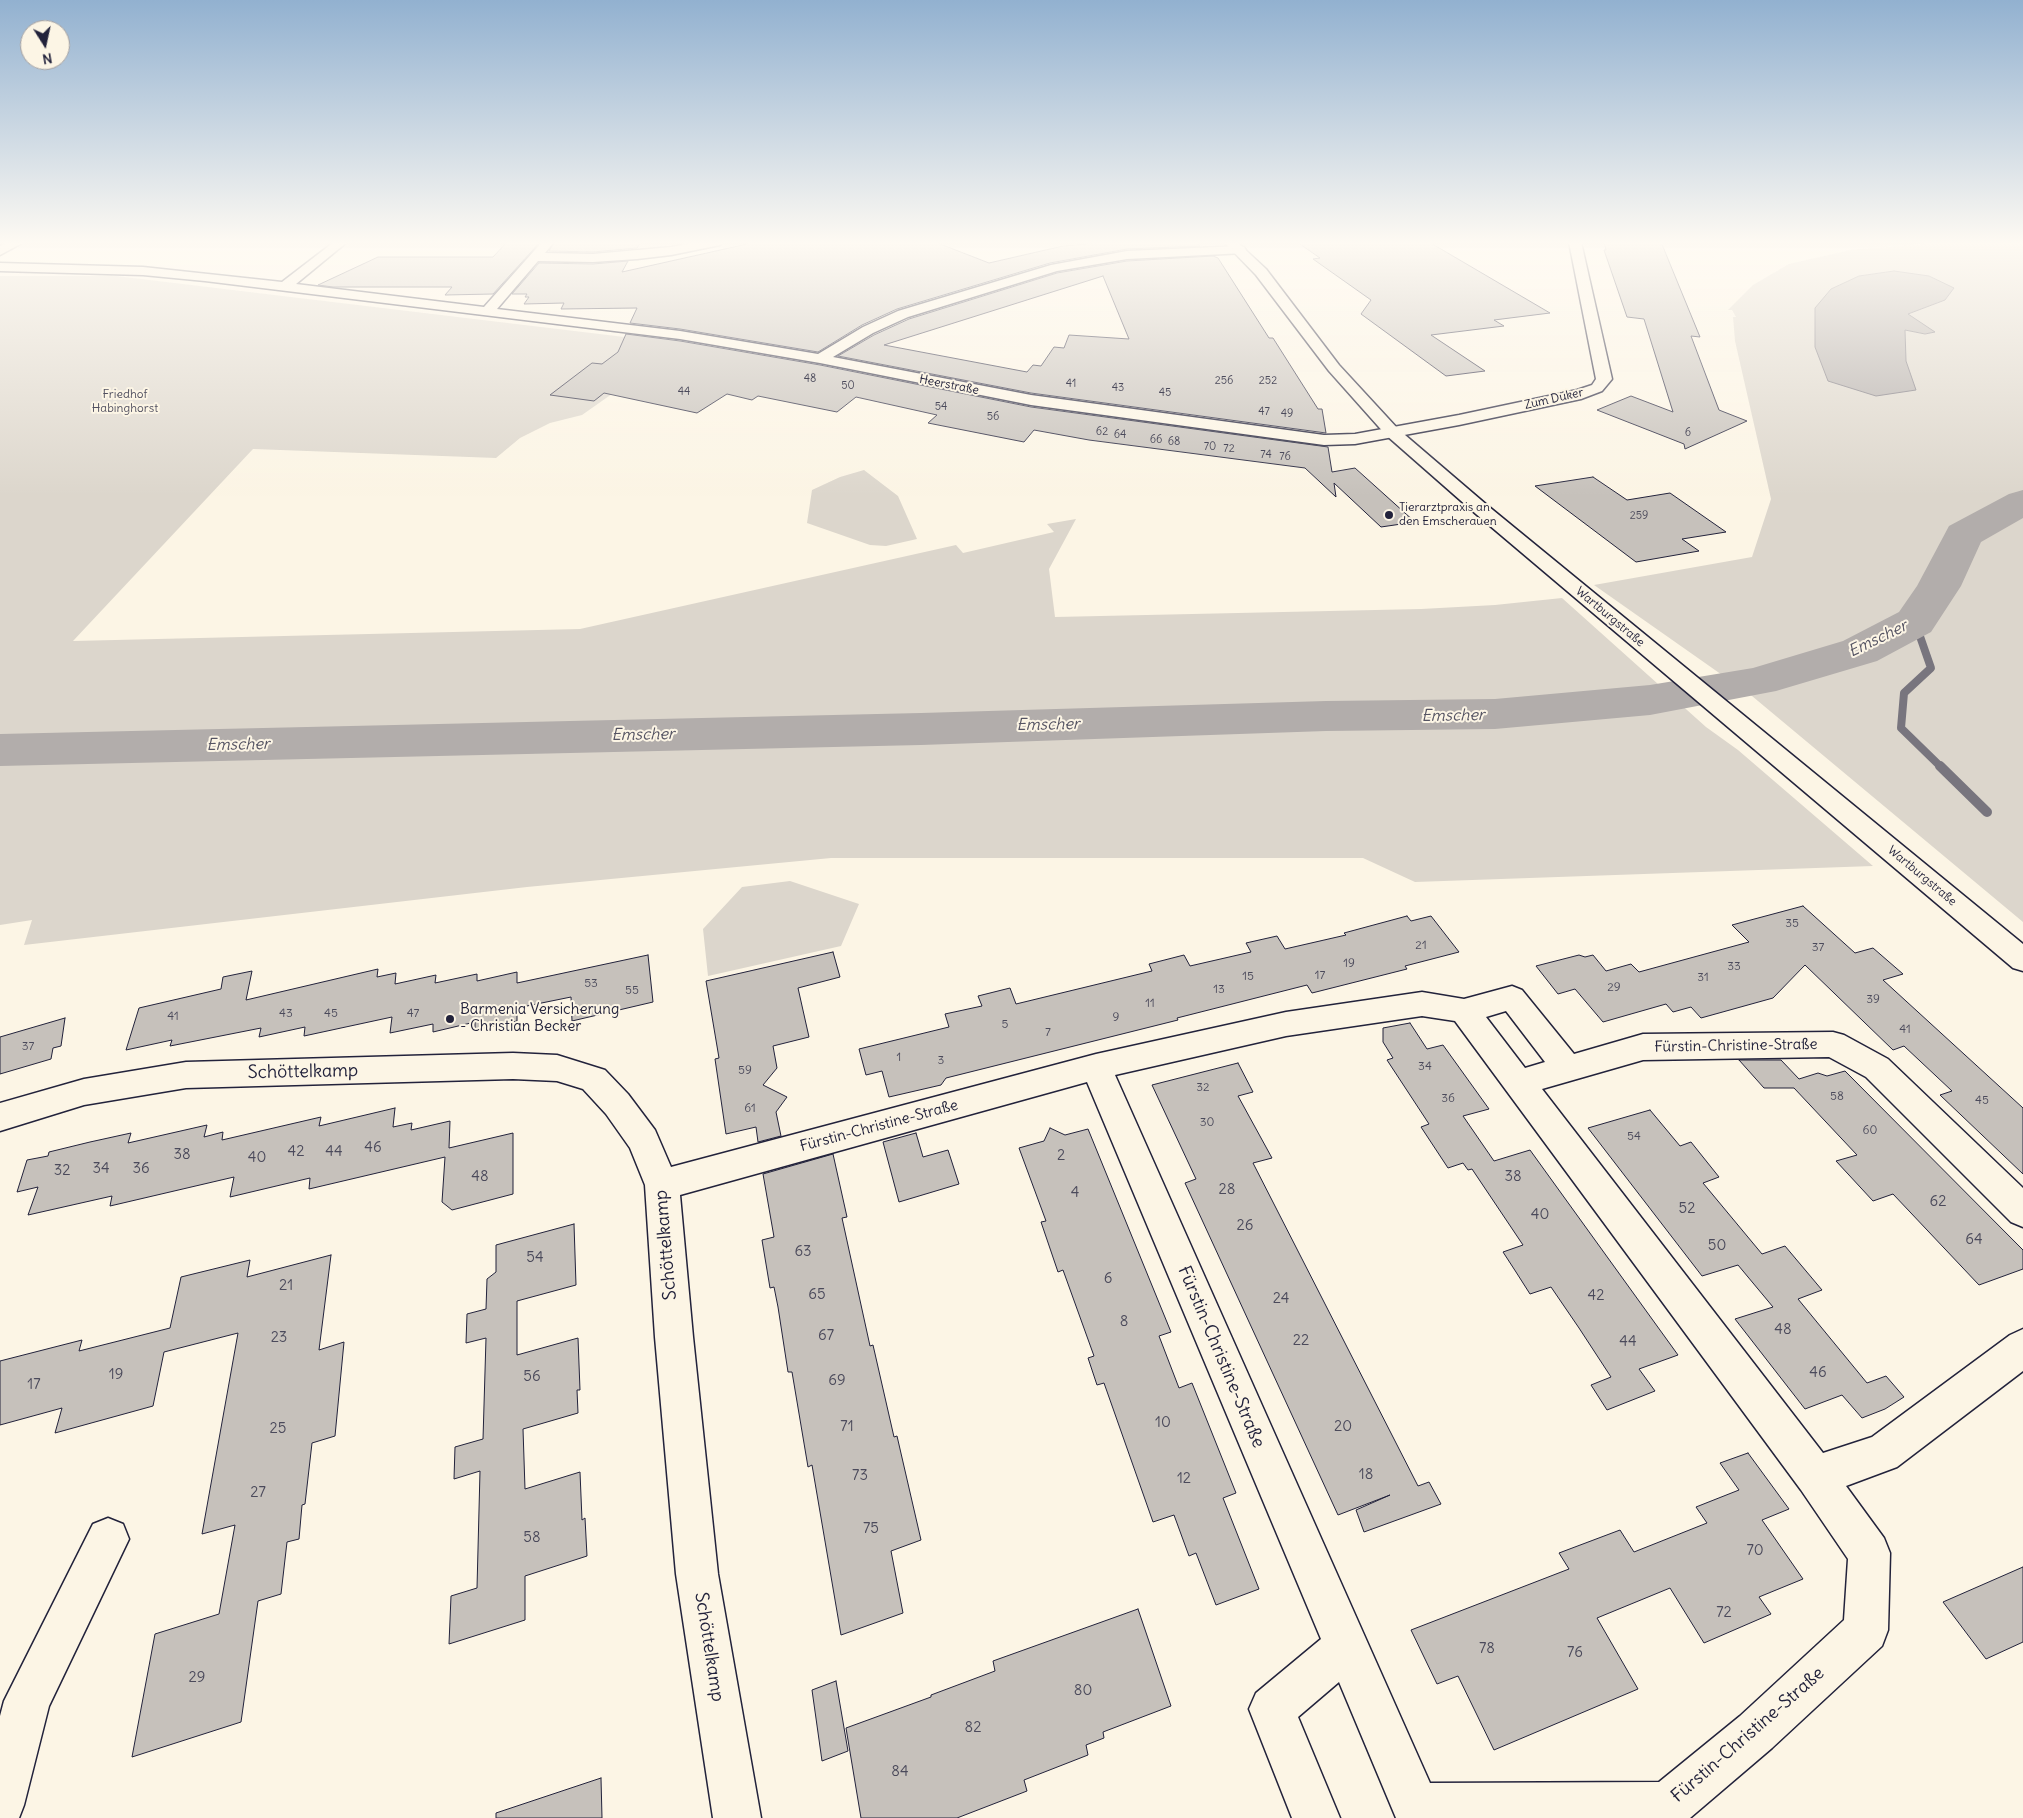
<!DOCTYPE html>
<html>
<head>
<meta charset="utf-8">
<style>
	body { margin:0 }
	#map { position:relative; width:2023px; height:1818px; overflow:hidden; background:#fcf5e5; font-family:Delius,sans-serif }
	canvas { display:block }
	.north { position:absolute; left:20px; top:20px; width:50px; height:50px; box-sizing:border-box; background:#fcf5e5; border:1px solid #a5a1a1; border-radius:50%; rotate:170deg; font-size:14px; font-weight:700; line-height:20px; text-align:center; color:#22223b }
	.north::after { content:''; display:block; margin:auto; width:18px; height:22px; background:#22223b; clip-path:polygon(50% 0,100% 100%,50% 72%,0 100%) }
</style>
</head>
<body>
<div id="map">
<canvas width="2023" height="1818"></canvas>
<div class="north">N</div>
</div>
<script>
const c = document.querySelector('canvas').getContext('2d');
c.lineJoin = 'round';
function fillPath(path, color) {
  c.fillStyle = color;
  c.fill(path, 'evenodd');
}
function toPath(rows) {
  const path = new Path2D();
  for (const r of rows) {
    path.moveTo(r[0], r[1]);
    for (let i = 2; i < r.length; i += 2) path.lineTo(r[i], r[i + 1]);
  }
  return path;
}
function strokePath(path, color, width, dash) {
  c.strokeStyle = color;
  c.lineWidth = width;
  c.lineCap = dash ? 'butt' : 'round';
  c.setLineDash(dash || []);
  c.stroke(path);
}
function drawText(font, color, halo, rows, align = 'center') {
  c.font = font + ' Delius,sans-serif';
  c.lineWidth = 4;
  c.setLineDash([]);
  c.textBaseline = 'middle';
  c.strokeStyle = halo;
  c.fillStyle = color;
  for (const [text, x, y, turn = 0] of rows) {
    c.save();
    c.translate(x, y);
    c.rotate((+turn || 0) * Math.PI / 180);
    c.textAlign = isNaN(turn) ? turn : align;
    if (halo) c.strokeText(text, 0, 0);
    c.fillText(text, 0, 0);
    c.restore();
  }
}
fillPath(toPath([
	[1948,242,2023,242,2023,922,1752,696,1594,585,1752,557,1771,499,1735,341,1733,317,1736,317,1732,310,1728,310,1753,285,1789,264,1851,250],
	[1894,271,1954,288,1945,300,1908,314,1934,332,1925,334,1905,330,1906,361,1915,390,1831,289,1859,276],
	[0,276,116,276,683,344,582,415,550,423,520,438,496,458,253,449,73,641,580,629,956,545,963,553,1054,532,1047,524,1076,519,1049,569,1055,617,1421,609,1495,605,1562,598,1706,727,1738,750,1873,866,1415,882,1363,858,831,858,527,887,24,945,32,920,0,925],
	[864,470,898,496,917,539,886,546,870,545,807,523,812,490,840,477],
	[790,881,859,904,841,946,708,976,703,929,742,887]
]), '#dcd6cc');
const water = toPath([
	[1894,271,1929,276,1954,288,1945,300,1908,314,1935,332,1925,334,1905,330,1906,361,1916,390,1876,396,1828,381,1815,347,1815,308,1831,289,1859,276,1894,271]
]);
fillPath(water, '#b2adab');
strokePath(water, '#78757e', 1);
strokePath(toPath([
	[1915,622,1931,668,1904,693,1901,728,1941,767]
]), '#78757e', 8);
strokePath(toPath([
	[1940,766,1987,812]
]), '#78757e', 10);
fillPath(toPath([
	[2023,490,2023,518,1981,542,1961,586,1931,632,1877,661,1776,691,1650,715,1495,729,1326,731,921,745,0,766,0,734,921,713,1326,701,1495,699,1650,685,1753,668,1843,641,1899,612,1917,586,1949,526,2009,494,2023,490]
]), '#b2adab');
const building = toPath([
	[507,242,540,242,493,294,445,295,452,287,333,287,318,285,378,257,493,257,507,242],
	[554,242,641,242,637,248,593,252,549,251,554,242],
	[756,242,935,242,989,263,1063,246,1114,242,1195,242,1200,246,1127,249,1050,263,897,309,862,325,818,352,680,329,630,323,637,308,561,309,564,303,524,304,529,297,525,297,527,294,512,294,539,263,593,264,628,261,622,272,756,242],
	[1297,242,1429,242,1550,313,1494,320,1504,326,1431,335,1485,371,1446,376,1361,314,1371,300,1313,259,1320,258,1297,242],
	[1604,242,1661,242,1700,337,1691,336,1719,410,1747,421,1685,449,1684,444,1597,410,1631,396,1673,412,1644,319,1627,317,1604,250,1606,250,1604,242],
	[1213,256,1218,258,1269,338,1273,338,1318,409,1322,409,1326,433,1031,393,838,356,874,335,909,319,1057,273,1127,261,1213,256],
	[1103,276,1129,339,1069,335,1064,348,1054,347,1041,366,1033,365,1027,372,884,345,1103,276],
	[626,334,680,341,820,365,1031,407,1328,447,1332,472,1355,468,1415,522,1381,527,1334,483,1336,497,1305,468,1089,440,1034,430,1024,442,928,423,937,415,856,397,837,412,758,396,752,400,727,394,697,413,604,393,594,401,550,395,592,363,602,364,618,352,626,334],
	[1593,477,1627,500,1670,493,1726,532,1682,539,1699,551,1636,562,1535,486,1593,477],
	[1803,906,1855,953,1873,948,1903,974,1883,980,2023,1108,2023,1174,1940,1095,1952,1091,1904,1046,1893,1050,1805,965,1773,998,1701,1018,1691,1007,1673,1012,1666,1004,1603,1022,1575,989,1558,994,1536,966,1579,955,1585,957,1593,955,1606,971,1631,964,1639,972,1749,942,1732,925,1803,906],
	[1407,916,1411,921,1431,916,1459,952,1405,966,1407,969,1312,993,1307,985,1177,1018,1178,1020,946,1078,941,1085,889,1097,882,1071,866,1075,859,1049,949,1027,945,1014,982,1006,978,996,1010,988,1016,1004,1152,971,1149,964,1184,955,1190,966,1251,952,1246,943,1277,936,1285,949,1346,935,1344,933,1407,916],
	[833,952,840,977,798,988,809,1037,773,1046,777,1068,763,1085,787,1097,776,1112,781,1136,758,1142,756,1127,726,1134,715,1059,719,1058,706,981,833,952],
	[648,955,653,1002,572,1021,571,997,517,1008,517,1021,475,1030,475,1022,433,1032,433,1024,390,1033,392,1017,304,1036,305,1027,259,1037,261,1028,170,1046,172,1040,126,1050,139,1008,221,989,223,977,252,971,246,1000,378,969,377,977,396,973,395,984,436,975,435,983,477,974,477,981,517,972,517,983,648,955],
	[65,1018,61,1046,53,1048,51,1059,0,1074,0,1037,65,1018],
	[1410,1023,1427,1049,1443,1045,1489,1109,1463,1116,1494,1161,1530,1150,1678,1355,1639,1369,1655,1391,1607,1410,1591,1385,1611,1377,1579,1328,1551,1287,1530,1294,1516,1272,1503,1252,1523,1245,1472,1169,1468,1170,1463,1163,1448,1168,1421,1127,1429,1124,1387,1060,1393,1058,1383,1042,1383,1028,1410,1023],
	[1739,1060,1781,1060,1799,1079,1818,1073,1827,1076,1845,1071,2023,1250,2023,1269,1979,1285,1893,1194,1873,1201,1836,1161,1857,1155,1794,1088,1764,1088,1739,1060],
	[1238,1063,1253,1092,1238,1096,1272,1158,1253,1163,1418,1486,1429,1482,1441,1504,1364,1532,1356,1510,1390,1495,1338,1515,1185,1183,1196,1179,1152,1085,1238,1063],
	[395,1108,393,1127,412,1123,411,1130,450,1121,449,1148,513,1133,513,1194,452,1210,442,1202,445,1157,309,1189,310,1178,230,1197,234,1177,110,1206,112,1196,28,1215,38,1187,17,1192,27,1160,48,1156,49,1152,90,1142,131,1133,128,1143,207,1125,204,1137,223,1132,222,1140,321,1117,319,1126,395,1108],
	[1650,1110,1680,1146,1691,1142,1719,1177,1703,1183,1762,1254,1785,1246,1822,1290,1798,1299,1867,1383,1886,1376,1904,1397,1885,1409,1862,1418,1842,1395,1805,1409,1735,1319,1773,1307,1738,1265,1702,1276,1588,1128,1650,1110],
	[1050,1128,1065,1135,1088,1129,1171,1332,1159,1336,1179,1388,1192,1383,1236,1493,1223,1498,1259,1589,1216,1605,1196,1553,1189,1556,1174,1515,1153,1522,1104,1383,1097,1385,1088,1358,1094,1356,1063,1270,1058,1272,1041,1222,1046,1221,1019,1148,1044,1141,1050,1128],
	[916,1133,923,1157,948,1150,959,1184,899,1202,883,1142,916,1133],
	[833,1154,847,1217,842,1218,870,1346,873,1345,894,1437,897,1436,921,1540,891,1551,903,1613,841,1635,812,1465,808,1467,792,1372,788,1372,778,1307,774,1287,770,1288,762,1240,774,1237,763,1174,833,1154],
	[574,1224,576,1285,517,1301,517,1355,578,1338,580,1390,577,1390,578,1413,523,1429,525,1489,580,1472,582,1520,585,1518,587,1556,525,1576,525,1620,449,1644,451,1596,477,1588,480,1471,454,1479,455,1447,483,1439,486,1338,466,1343,467,1314,486,1309,487,1279,496,1272,496,1245,574,1224],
	[331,1255,319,1350,344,1342,335,1436,312,1443,305,1504,302,1505,299,1539,287,1542,281,1594,258,1601,241,1722,132,1757,155,1634,219,1614,235,1525,202,1534,238,1333,164,1352,153,1406,55,1433,62,1408,0,1425,0,1361,82,1340,79,1351,170,1328,181,1277,250,1260,247,1277,331,1255],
	[1748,1453,1789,1509,1762,1520,1803,1579,1759,1597,1771,1614,1704,1643,1670,1588,1597,1618,1638,1689,1494,1750,1458,1676,1437,1684,1411,1630,1569,1569,1559,1553,1620,1530,1634,1552,1707,1523,1696,1507,1739,1490,1720,1463,1748,1453],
	[2023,1567,2023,1642,1986,1659,1943,1602,2023,1567],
	[1138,1609,1171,1706,1103,1732,1104,1738,1086,1745,1088,1755,1024,1780,1027,1791,957,1818,861,1818,846,1728,931,1697,931,1695,995,1671,993,1661,1138,1609],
	[836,1681,848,1751,822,1761,812,1690,836,1681],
	[601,1778,602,1818,496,1818,496,1813,601,1778]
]);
fillPath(building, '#c6c1bb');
strokePath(building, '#22223b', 1);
const minor = toPath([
	[334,242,347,242,296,284,484,307,542,242,553,243,545,253,593,254,671,247,699,242,722,242,720,245,671,255,637,259,593,262,538,261,497,309,680,331,818,354,863,327,898,311,1051,265,1127,251,1240,246,1244,247,1246,250,1244,253,1127,259,1057,271,908,317,873,333,833,357,1031,395,1324,435,1355,434,1459,415,1577,390,1592,385,1596,379,1569,242,1581,242,1612,379,1602,391,1581,399,1459,425,1355,444,1324,445,1031,405,820,363,680,339,205,281,143,275,0,271,0,263,143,267,282,282,334,242],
	[1512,986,1522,990,1574,1054,1643,1034,1833,1032,1844,1035,1888,1059,2023,1188,2023,1227,2011,1222,1866,1077,1829,1057,1643,1060,1542,1089,1823,1453,1872,1437,2010,1335,2023,1329,2023,1371,1897,1467,1846,1486,1884,1538,1890,1553,1888,1630,1882,1646,1772,1748,1690,1818,1396,1818,1339,1682,1298,1717,1340,1818,1292,1818,1249,1709,1256,1693,1321,1639,1087,1082,680,1195,693,1337,718,1574,761,1818,713,1818,676,1574,655,1337,645,1185,630,1148,606,1114,583,1089,557,1081,513,1079,186,1088,84,1105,0,1131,0,1103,84,1079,186,1062,513,1053,557,1055,605,1070,628,1094,655,1130,671,1167,1096,1054,1286,1012,1422,992,1464,999,1512,986],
	[1506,1011,1545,1062,1525,1068,1486,1017,1506,1011],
	[1422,1016,1455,1021,1801,1490,1848,1559,1844,1620,1740,1716,1659,1782,1430,1783,1115,1075,1286,1036,1422,1016],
	[108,1518,123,1524,129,1539,49,1706,24,1805,19,1818,0,1818,0,1716,4,1701,93,1524,108,1518]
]);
const major = toPath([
	[9,242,24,242,0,255,0,246,9,242],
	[1224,242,1237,242,1266,269,1339,365,1398,429,1488,506,2023,944,2023,971,2013,968,1476,514,1386,435,1329,371,1256,275,1224,242]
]);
strokePath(minor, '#22223b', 3);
strokePath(major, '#22223b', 3);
fillPath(minor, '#fcf5e5');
fillPath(major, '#fcf5e5');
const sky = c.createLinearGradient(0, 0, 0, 496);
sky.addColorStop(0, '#92b1d0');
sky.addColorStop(0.49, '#fefaf3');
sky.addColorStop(1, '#fefaf300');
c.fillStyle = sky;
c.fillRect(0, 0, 2023, 496);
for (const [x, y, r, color] of [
	[1389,515,5,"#22223b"],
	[450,1019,5,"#22223b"]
]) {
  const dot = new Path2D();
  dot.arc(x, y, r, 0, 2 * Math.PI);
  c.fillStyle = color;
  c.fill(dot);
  strokePath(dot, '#fcf5e5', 2);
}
drawText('11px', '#4b4a5b', null, [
	["48",810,379],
	["256",1224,381],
	["252",1268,381],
	["41",1071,384],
	["50",848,386],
	["43",1118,388],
	["44",684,392],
	["45",1165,393],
	["54",941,407],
	["47",1264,412],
	["49",1287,414],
	["56",993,417],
	["62",1102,432],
	["6",1688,433],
	["64",1120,435],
	["66",1156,440],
	["68",1174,442],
	["70",1210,447],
	["72",1229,449],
	["74",1266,455],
	["76",1285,457],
	["259",1639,516]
]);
drawText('12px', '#22223b', '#fcf5e5', [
	["Heerstraße",949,385,11],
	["Zum Düker",1554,399,-13],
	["Wartburgstraße",1610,617,40],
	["Wartburgstraße",1922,876,40]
]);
drawText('12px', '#504f5f', '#fcf5e5', [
	["Friedhof",125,395],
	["Habinghorst",125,409]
]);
drawText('12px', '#22223b', '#fcf5e5', [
	["Tierarztpraxis an",1399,508],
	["den Emscherauen",1399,522]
], 'left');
drawText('12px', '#4b4a5b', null, [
	["35",1792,924],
	["21",1421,946],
	["37",1818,948],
	["19",1349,964],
	["33",1734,967],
	["17",1320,976],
	["15",1248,977],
	["31",1703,978],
	["53",591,984],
	["29",1614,988],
	["13",1219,990],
	["55",632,991],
	["39",1873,1000],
	["11",1150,1004],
	["43",286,1014],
	["45",331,1014],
	["47",413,1014],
	["41",173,1017],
	["9",1116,1018],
	["5",1005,1025],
	["41",1905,1030],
	["7",1048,1033],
	["37",28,1047],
	["1",899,1058],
	["3",941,1061],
	["34",1425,1067],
	["59",745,1071],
	["32",1203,1088],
	["58",1837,1097],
	["36",1448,1099],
	["45",1982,1101],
	["61",750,1109],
	["30",1207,1123],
	["60",1870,1131],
	["54",1634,1137]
]);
drawText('15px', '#22223b', '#fcf5e5', [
	["Barmenia Versicherung",460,1010],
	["- Christian Becker",460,1027]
], 'left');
drawText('15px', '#22223b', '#fcf5e5', [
	["Fürstin-Christine-Straße",1736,1046,-1],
	["Fürstin-Christine-Straße",879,1126,-15]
]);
drawText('15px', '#4b4a5b', null, [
	["46",373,1148],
	["42",296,1152],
	["44",334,1152],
	["38",182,1155],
	["2",1061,1156],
	["40",257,1158],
	["34",101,1169],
	["36",141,1169],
	["32",62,1171],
	["48",480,1177],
	["38",1513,1177],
	["28",1227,1190],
	["4",1075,1193],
	["62",1938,1202],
	["52",1687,1209],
	["40",1540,1215],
	["26",1245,1226],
	["64",1974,1240],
	["50",1717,1246],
	["63",803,1252],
	["54",535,1258],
	["6",1108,1279],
	["21",286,1286],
	["65",817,1295],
	["42",1596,1296],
	["24",1281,1299],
	["8",1124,1322],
	["48",1783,1330],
	["67",826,1336],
	["23",279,1338],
	["22",1301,1341],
	["44",1628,1342],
	["46",1818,1373],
	["19",116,1375],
	["56",532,1377],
	["69",837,1381],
	["17",34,1385],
	["10",1163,1423],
	["71",847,1427],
	["20",1343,1427],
	["25",278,1429],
	["18",1366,1475],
	["73",860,1476],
	["12",1184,1479],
	["27",258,1493],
	["75",871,1529],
	["58",532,1538],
	["70",1755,1551],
	["72",1724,1613],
	["78",1487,1649],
	["76",1575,1653],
	["29",197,1678],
	["80",1083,1691],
	["82",973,1728],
	["84",900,1772]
]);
drawText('italic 16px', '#545362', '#fcf5e5', [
	["Emscher",1878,639,-26],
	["Emscher",1453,716,-1],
	["Emscher",1048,725,-1],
	["Emscher",643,735,-1],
	["Emscher",238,745,-1]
]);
drawText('18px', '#22223b', '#fcf5e5', [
	["Schöttelkamp",303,1072,-1],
	["Schöttelkamp",666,1245,-95],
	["Fürstin-Christine-Straße",1221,1357,67],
	["Schöttelkamp",709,1647,81],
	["Fürstin-Christine-Straße",1748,1735,-41]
]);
</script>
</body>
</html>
